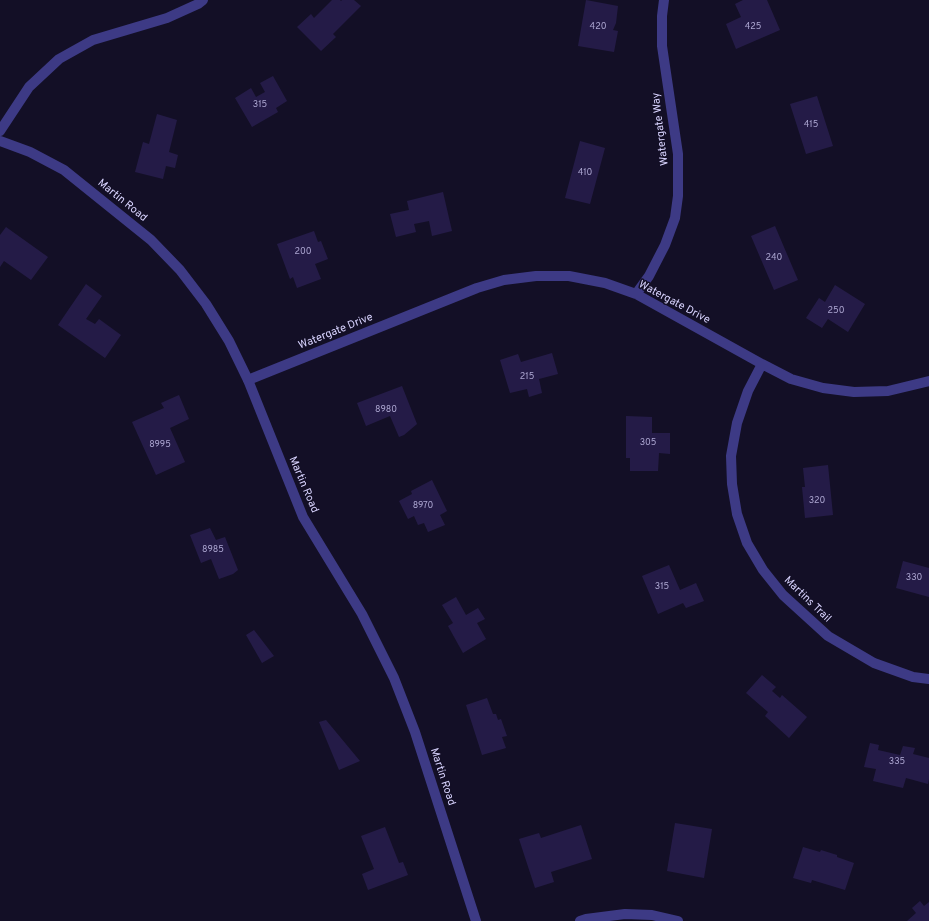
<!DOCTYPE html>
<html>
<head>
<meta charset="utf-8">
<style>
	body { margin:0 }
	canvas { display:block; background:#130f26 }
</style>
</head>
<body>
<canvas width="929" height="921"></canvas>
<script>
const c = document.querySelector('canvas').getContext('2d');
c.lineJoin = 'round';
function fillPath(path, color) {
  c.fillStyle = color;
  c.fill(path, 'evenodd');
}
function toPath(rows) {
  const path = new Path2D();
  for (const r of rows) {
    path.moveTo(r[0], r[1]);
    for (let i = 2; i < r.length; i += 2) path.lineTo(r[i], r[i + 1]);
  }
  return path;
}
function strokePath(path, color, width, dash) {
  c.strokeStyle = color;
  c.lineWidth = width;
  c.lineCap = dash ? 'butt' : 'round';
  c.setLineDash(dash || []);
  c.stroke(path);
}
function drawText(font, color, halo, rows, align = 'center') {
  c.font = font + ' Overpass,sans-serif';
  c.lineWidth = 3;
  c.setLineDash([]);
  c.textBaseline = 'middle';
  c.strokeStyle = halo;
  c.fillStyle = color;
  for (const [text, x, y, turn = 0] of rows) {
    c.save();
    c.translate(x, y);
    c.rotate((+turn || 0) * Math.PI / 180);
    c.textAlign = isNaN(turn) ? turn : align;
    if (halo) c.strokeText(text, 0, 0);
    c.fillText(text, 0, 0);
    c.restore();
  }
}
fillPath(toPath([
	[332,0,340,0,341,1,342,0,354,0,361,6,333,34,336,37,321,51,297,27,311,14,314,18],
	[586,0,618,6,616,23,613,30,618,31,614,52,578,46],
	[743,0,767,0,780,30,736,49,726,24,741,17,735,4],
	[273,76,287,101,276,108,278,112,252,127,235,98,251,88,256,97,265,92,260,83],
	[817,96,833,146,806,154,790,104],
	[157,114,177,120,169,152,178,155,175,168,166,166,163,179,135,172,143,142,149,144],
	[580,141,605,148,590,204,565,198],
	[443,192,452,231,432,236,429,221,414,224,416,232,396,237,390,214,409,210,407,201],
	[775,226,798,280,774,290,751,236],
	[6,227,48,257,31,280,4,261,0,267,0,235],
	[314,231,318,242,321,241,328,259,315,264,321,279,297,288,293,277,290,279,277,244],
	[86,284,102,296,86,319,95,324,99,319,121,335,105,358,58,325],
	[835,285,865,304,848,332,828,319,822,328,806,318,819,298,825,302],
	[552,353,558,374,539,379,542,393,529,397,527,389,510,393,500,360,518,354,521,362],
	[402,386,417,424,404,435,399,437,390,416,366,426,357,403],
	[179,395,189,419,170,428,185,462,156,475,132,422,164,408,161,403],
	[626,416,652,417,652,433,670,433,670,454,659,453,658,471,630,471,630,458,626,458],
	[828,465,833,515,805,518,802,487,805,487,803,468],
	[432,480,447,511,440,515,445,525,428,532,424,523,418,525,414,516,408,519,399,501,412,494,411,491],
	[210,528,216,540,225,537,238,570,233,574,219,579,211,559,201,563,190,535],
	[903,561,929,568,929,597,896,588],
	[669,565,680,590,696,583,704,601,686,608,683,603,658,614,642,576],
	[456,597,466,615,478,608,485,619,477,623,486,639,463,653,448,626,453,623,442,605],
	[254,630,274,656,262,663,246,635],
	[762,675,776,687,772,691,780,698,782,695,807,717,789,738,765,716,768,712,746,693],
	[487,698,493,714,496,714,498,720,501,719,507,736,502,737,506,748,482,755,466,705],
	[326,720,360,761,339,770,319,722],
	[870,743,879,745,878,750,900,755,903,746,915,748,913,754,929,758,929,779,928,784,906,778,903,788,873,781,876,769,864,767],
	[675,823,712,829,704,878,667,871],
	[581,825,592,859,551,872,554,882,535,888,519,839,539,833,541,838],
	[385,827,399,863,403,862,408,875,368,890,362,874,374,869,361,836],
	[803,847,820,852,821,850,837,855,837,857,854,863,845,890,812,880,811,883,793,878],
	[920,901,924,906,929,902,929,921,907,921,916,913,912,908]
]), '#241b47');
strokePath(toPath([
	[0,131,29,87,59,59,93,40,167,18,198,4,203,0],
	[636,294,649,276,665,245,675,218,678,196,678,154,662,46,662,16,664,0],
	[762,364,748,391,737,423,731,456,732,484,737,514,747,543,763,570,783,595,828,636,874,663,913,677,929,679],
	[248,380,477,288,504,280,536,276,569,276,605,283,636,294,762,364,791,379,823,388,854,392,888,391,929,381],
	[580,921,586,919,625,914,652,915,678,921]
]), '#3d3a85', 10);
strokePath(toPath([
	[0,141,30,152,64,170,151,240,180,270,206,304,229,341,248,380,303,517,362,614,394,678,415,732,476,921]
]), '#3d3a85', 10);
drawText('9px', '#aca6d1', null, [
	["420",598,27],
	["425",753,27],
	["315",260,105],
	["415",811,125],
	["410",585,173],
	["200",303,252],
	["240",774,258],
	["250",836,311],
	["215",527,377],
	["8980",386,410],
	["305",648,443],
	["8995",160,445],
	["320",817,501],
	["8970",423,506],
	["8985",213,550],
	["330",914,578],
	["315",662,587],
	["335",897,762]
]);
drawText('11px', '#d9d4ff', '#130f26', [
	["Watergate Way",661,129,-97],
	["Martin Road",122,201,39],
	["Watergate Drive",674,303,28],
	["Watergate Drive",336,332,-22],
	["Martin Road",303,485,67],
	["Martins Trail",807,600,44],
	["Martin Road",442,777,72]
]);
</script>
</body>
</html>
